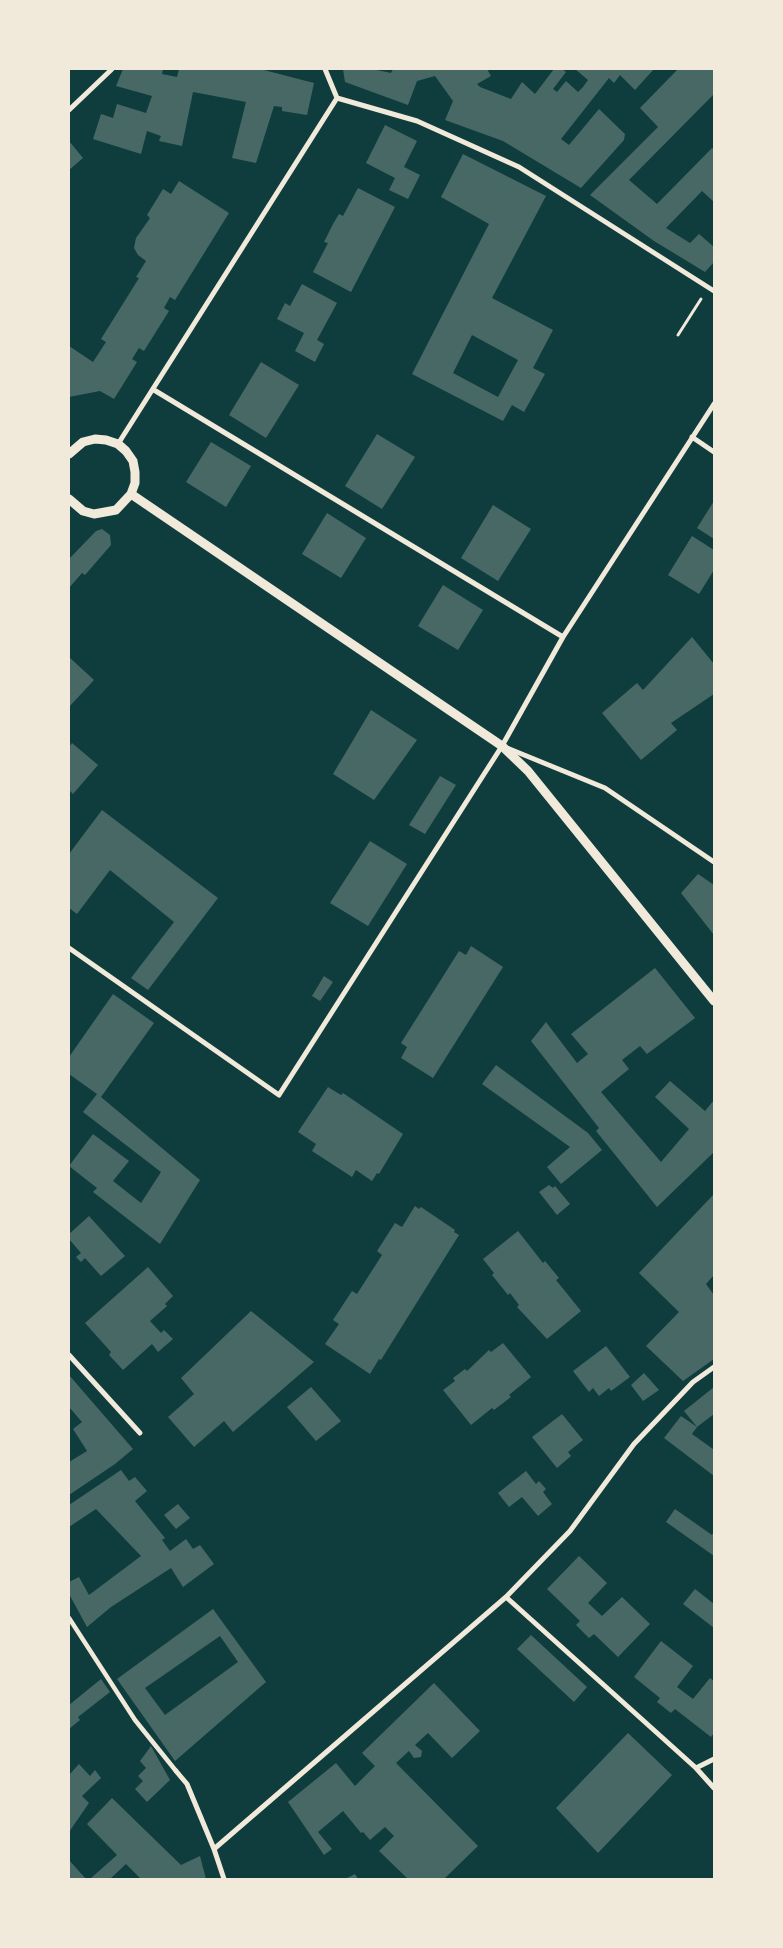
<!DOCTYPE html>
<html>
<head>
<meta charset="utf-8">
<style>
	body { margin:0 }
	#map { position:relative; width:783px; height:1948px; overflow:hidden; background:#0f3d3e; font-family:Lato,sans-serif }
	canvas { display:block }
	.frame { position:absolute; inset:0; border:70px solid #f1e9da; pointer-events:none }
</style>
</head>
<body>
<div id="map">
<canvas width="783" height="1948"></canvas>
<div class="frame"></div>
</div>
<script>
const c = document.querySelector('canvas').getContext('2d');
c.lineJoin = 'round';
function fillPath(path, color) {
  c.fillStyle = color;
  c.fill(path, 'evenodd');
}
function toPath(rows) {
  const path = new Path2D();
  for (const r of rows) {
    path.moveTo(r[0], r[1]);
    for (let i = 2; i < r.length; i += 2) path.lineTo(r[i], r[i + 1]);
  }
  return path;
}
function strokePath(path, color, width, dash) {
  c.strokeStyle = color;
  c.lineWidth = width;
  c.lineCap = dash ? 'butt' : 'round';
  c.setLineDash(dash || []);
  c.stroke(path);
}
fillPath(toPath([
	[123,69,163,69,162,74,177,77,179,69,260,69,314,83,307,115,282,111,282,107,274,106,256,163,232,158,246,102,193,92,182,146,159,141,161,136,147,131,141,154,93,139,101,114,113,118,117,104,146,113,152,96,116,86],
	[343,69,372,69,391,73,393,69,487,69,491,76,477,84,480,87,511,99,522,82,535,94,554,69,562,69,566,72,553,89,557,92,566,81,578,92,583,87,588,80,575,69,654,69,635,90,620,75,614,83,609,78,561,139,569,145,599,109,625,134,624,140,581,188,503,141,445,120,453,101,435,76,417,81,408,105,345,82],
	[678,69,714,69,714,94,629,180,657,204,712,148,714,150,714,202,702,191,666,228,690,243,699,234,714,247,714,262,705,272,654,241,590,195,658,127,640,108],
	[385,125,417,141,404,167,420,175,408,199,389,190,395,178,366,163],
	[69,141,83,158,69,170],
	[463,154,546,196,492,298,553,330,533,368,545,374,524,412,512,405,503,421,412,374,489,224,441,197],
	[472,335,518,360,498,397,453,373],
	[179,181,229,213,175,300,170,297,164,308,169,311,144,351,139,348,132,359,137,362,114,399,100,391,69,397,69,346,93,362,106,342,101,339,139,278,136,277,146,261,138,255,134,248,136,238,150,218,147,215,163,189,171,194],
	[358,188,395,207,351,292,313,272,328,243,324,242,333,224,339,214,343,216],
	[302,284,337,303,317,340,324,344,315,362,295,351,304,333,277,319,285,303,290,306],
	[261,362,299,385,266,438,229,415],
	[377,434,415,457,382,509,345,486],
	[211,442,251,466,226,507,186,482],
	[714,501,714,539,697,528],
	[493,505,531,529,498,581,461,558],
	[327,513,366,538,341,578,302,554],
	[102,529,110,535,111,545,85,575,82,573,69,588,69,559,96,531],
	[692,536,714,550,714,570,699,594,668,575],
	[443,585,483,610,458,650,418,626],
	[692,637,714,664,714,694,671,723,677,730,641,760,602,713,637,683,643,690],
	[69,657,94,680,69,707],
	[371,710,417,740,374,800,333,774],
	[72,743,98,765,73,794,69,790,69,747],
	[440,776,456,785,425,834,409,825],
	[102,810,218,898,148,990,131,978,174,922,110,870,77,914,69,908,69,854],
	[370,841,407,864,368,926,330,903],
	[698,874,714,885,714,935,681,893],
	[471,946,503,967,433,1078,401,1058,407,1047,401,1043,459,951,466,955],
	[655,968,695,1018,647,1054,640,1046,622,1060,629,1069,601,1092,661,1162,689,1129,655,1097,670,1081,705,1111,714,1100,714,1152,657,1207,596,1131,599,1128,531,1041,546,1022,577,1063,588,1054,571,1034],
	[324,976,333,982,320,1001,312,996],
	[113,994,154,1023,101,1097,200,1180,160,1244,93,1192,97,1188,69,1166,93,1134,129,1161,113,1181,141,1203,161,1172,83,1112,97,1094,69,1074,69,1057],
	[496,1065,588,1133,602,1150,561,1184,547,1167,570,1147,482,1084],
	[328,1087,341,1095,343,1093,403,1134,379,1174,377,1173,372,1181,356,1170,352,1177,312,1151,316,1144,298,1132],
	[549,1185,553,1188,555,1186,570,1204,557,1215,539,1192],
	[714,1194,714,1275,706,1284,714,1295,714,1359,683,1381,646,1346,679,1312,639,1273],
	[415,1206,419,1209,421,1207,455,1230,454,1232,459,1235,381,1360,379,1359,370,1374,325,1344,339,1324,333,1320,352,1291,357,1294,382,1255,377,1251,395,1223,402,1227],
	[89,1216,125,1256,101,1276,85,1258,81,1262,76,1257,81,1253,69,1239,69,1234],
	[518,1231,543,1263,545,1261,559,1278,556,1280,581,1311,547,1339,517,1307,519,1305,510,1293,508,1295,492,1275,494,1273,483,1259],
	[148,1267,173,1296,165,1304,167,1306,150,1321,161,1333,164,1330,173,1339,158,1352,152,1344,123,1370,109,1355,111,1352,85,1323],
	[251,1311,314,1362,233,1432,224,1421,194,1447,168,1417,194,1394,181,1378],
	[503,1343,531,1377,509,1395,511,1397,494,1410,492,1408,471,1425,443,1390,455,1381,453,1378,465,1369,467,1371,489,1350,491,1352],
	[606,1346,630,1377,611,1391,609,1388,599,1396,593,1388,589,1392,573,1371],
	[644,1373,659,1390,643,1401,631,1385],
	[69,1375,133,1449,115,1464,69,1495,69,1462,87,1451,73,1429,82,1422,69,1407],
	[311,1387,341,1421,316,1441,287,1407],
	[714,1387,714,1414,697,1427,692,1434,713,1449,714,1447,714,1476,664,1438,681,1416,697,1427,684,1411],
	[562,1414,583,1440,568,1452,571,1456,557,1468,532,1437],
	[121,1470,129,1481,135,1477,147,1491,135,1501,165,1538,162,1540,170,1551,186,1539,193,1549,200,1545,214,1564,183,1587,171,1568,111,1607,87,1627,69,1594,69,1582,79,1577,89,1595,141,1556,96,1509,69,1527,69,1505],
	[526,1471,536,1484,539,1481,546,1489,543,1492,552,1504,538,1516,522,1497,509,1507,498,1493],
	[178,1504,190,1518,176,1529,164,1515],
	[675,1509,712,1535,714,1531,714,1556,666,1522],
	[579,1556,607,1583,588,1603,602,1616,622,1597,650,1624,618,1657,594,1634,589,1638,576,1625,580,1621,547,1589],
	[695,1589,714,1604,714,1628,683,1604],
	[213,1609,266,1682,175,1761,117,1679],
	[220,1636,238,1662,165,1715,145,1688],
	[531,1635,587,1687,574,1702,517,1649],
	[661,1641,693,1666,677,1687,693,1699,710,1678,714,1681,714,1733,711,1737,675,1709,671,1713,657,1702,660,1698,634,1677],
	[101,1679,110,1692,78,1717,80,1720,69,1729,69,1705],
	[434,1683,480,1731,452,1758,428,1733,415,1745,422,1751,421,1757,414,1758,409,1751,396,1763,478,1846,444,1879,408,1879,379,1851,394,1836,385,1827,370,1840,363,1832,361,1833,343,1811,318,1832,332,1849,324,1855,288,1802,336,1763,355,1786,375,1766,362,1753],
	[628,1733,672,1775,598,1853,556,1808],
	[151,1746,170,1780,147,1802,135,1789,143,1781,138,1776,146,1768,140,1761],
	[79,1764,90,1776,95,1770,101,1778,82,1796,89,1803,69,1832,69,1775],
	[112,1798,181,1865,200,1856,206,1879,141,1879,126,1864,110,1879,90,1879,117,1855,87,1824],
	[69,1860,86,1879,69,1879],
	[355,1874,358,1879,345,1879]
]), '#486865');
strokePath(toPath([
	[678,335,701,299]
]), '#f1e9da', 3);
strokePath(toPath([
	[69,1618,135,1720,176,1771]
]), '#f1e9da', 4.5);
strokePath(toPath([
	[337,98,417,121,519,167,714,291],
	[69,110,112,69],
	[154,390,563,637],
	[692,437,714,452],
	[118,444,337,98,325,69],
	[507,748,605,788,714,862],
	[69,948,279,1095,502,746,563,637,714,404],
	[69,1355,140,1433],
	[506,1597,696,1768,714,1788],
	[696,1768,714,1759],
	[176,1771,187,1784,214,1849,224,1879],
	[214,1849,506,1597,570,1531,634,1444,693,1382,714,1367]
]), '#f1e9da', 5);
strokePath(toPath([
	[69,454,83,442,95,439,106,440,118,444,126,451,133,461,135,472,135,483,131,494,116,510,94,514,83,511,69,499],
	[131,494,502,746,528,771,714,1001]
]), '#f1e9da', 9);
</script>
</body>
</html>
